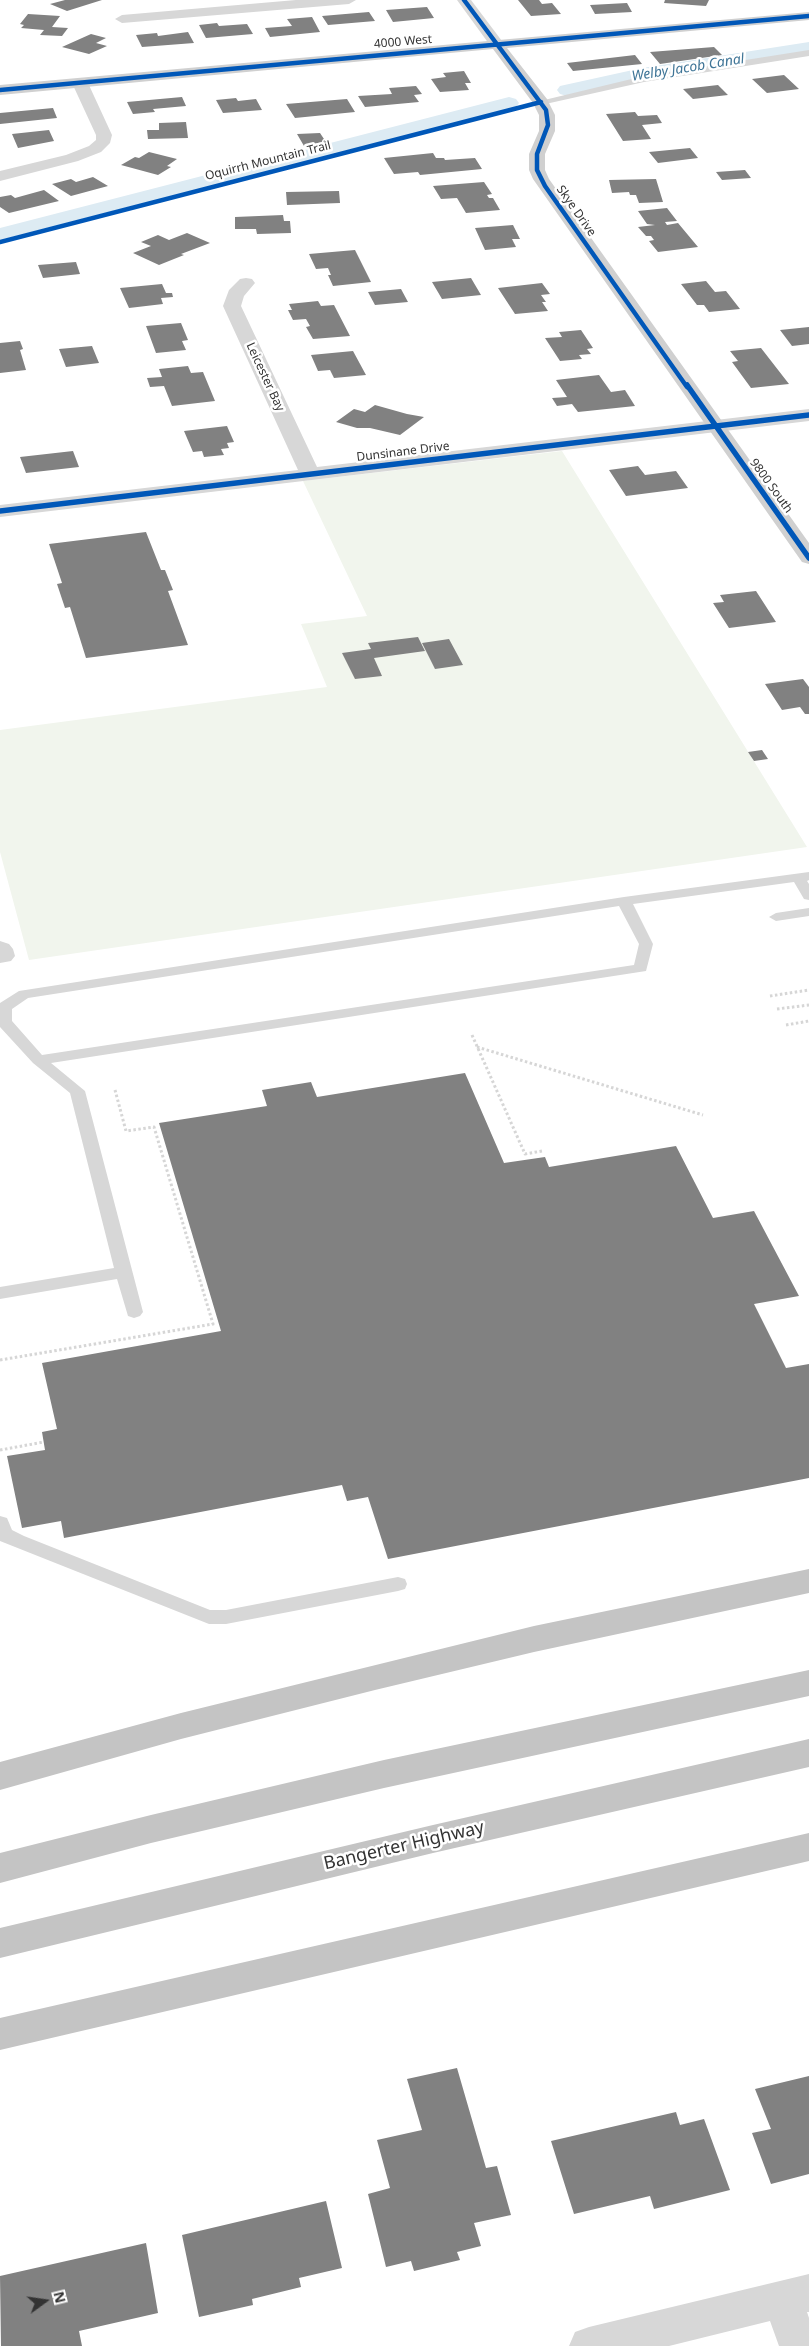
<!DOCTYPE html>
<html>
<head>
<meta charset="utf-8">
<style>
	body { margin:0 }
	#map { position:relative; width:809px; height:2346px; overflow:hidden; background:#fff; font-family:"Noto Sans",sans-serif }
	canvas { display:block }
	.north { position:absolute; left:20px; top:2276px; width:50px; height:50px; -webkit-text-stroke:4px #fff; paint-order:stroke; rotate:76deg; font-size:14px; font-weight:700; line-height:20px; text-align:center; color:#333 }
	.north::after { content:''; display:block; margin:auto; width:18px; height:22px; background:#333; clip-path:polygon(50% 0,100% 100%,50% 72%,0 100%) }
</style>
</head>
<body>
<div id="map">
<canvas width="809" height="2346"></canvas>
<div class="north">N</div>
</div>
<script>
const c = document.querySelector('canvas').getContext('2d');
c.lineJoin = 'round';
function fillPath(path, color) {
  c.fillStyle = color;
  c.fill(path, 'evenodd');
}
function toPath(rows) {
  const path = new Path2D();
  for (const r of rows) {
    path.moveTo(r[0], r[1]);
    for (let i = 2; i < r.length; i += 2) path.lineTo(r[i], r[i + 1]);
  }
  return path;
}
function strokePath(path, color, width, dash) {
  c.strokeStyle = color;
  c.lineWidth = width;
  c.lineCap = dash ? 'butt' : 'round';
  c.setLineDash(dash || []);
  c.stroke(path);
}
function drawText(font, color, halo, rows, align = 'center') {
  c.font = font + ' "Noto Sans",sans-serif';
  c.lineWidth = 5;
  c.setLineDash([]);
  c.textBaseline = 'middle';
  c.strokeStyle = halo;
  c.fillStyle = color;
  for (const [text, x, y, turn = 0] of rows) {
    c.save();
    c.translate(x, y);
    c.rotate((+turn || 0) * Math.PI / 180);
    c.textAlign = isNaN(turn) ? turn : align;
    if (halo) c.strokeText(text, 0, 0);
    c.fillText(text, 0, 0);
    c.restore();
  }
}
fillPath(toPath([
	[562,451,807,847,29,960,0,852,0,730,327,687,301,624,367,616,303,481]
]), '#f1f5ed');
fillPath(toPath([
	[809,42,809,54,642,80,567,96,560,94,557,90,560,86,642,68,809,42],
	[509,97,516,99,519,103,516,107,0,240,0,228,509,97]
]), '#ddebf3');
fillPath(toPath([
	[65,0,102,0,67,11,50,4],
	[518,0,539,0,542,4,552,3,561,14,531,16],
	[665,0,709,0,706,6,664,3],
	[627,3,632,12,595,14,590,5],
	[427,7,434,18,393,22,386,10],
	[369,12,375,21,328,25,322,16],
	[28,14,60,16,52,27,68,28,62,36,40,35,44,30,21,28,24,25,20,24],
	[312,17,320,32,270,37,265,28,292,26,287,19],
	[217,23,219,26,247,24,253,34,206,38,199,25],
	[188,32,194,43,142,47,136,35,157,33,158,36],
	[91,34,106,38,96,43,107,46,89,54,62,47],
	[714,47,722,55,660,64,650,52],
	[635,55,642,64,573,71,567,63],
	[464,71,471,83,465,83,469,90,440,92,431,79,446,77,443,73],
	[784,75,799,89,767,93,752,79],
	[718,85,728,95,693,99,683,89],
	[416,86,422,94,414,95,419,102,365,107,358,96,392,94,389,88],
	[182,97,186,106,153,109,155,112,133,114,127,102],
	[236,98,238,101,256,99,262,110,223,113,216,100],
	[347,99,355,112,295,118,286,104],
	[53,108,57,118,0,124,0,113],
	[635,112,638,116,657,115,662,123,642,125,651,139,623,141,606,114],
	[186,122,188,138,148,139,147,130,159,130,159,123],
	[49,130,54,141,18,148,12,134],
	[320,133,326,142,304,146,297,134],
	[690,148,698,158,658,163,649,152],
	[149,152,177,159,167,166,171,167,158,175,121,165,135,157,139,158],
	[433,153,436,158,444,158,445,160,475,158,482,169,420,175,418,172,394,174,384,158],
	[745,170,751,178,722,180,716,172],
	[93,177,108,186,71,196,52,184,71,179,76,182],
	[656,179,663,202,639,203,636,195,630,195,629,192,612,193,609,180],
	[484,182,492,194,487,195,489,198,493,198,500,210,466,213,457,198,441,199,433,186],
	[44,190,59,201,9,213,0,207,0,197,11,195,15,198],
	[339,191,340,203,287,205,286,192],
	[667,208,677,221,665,222,667,225,678,223,698,247,658,252,649,241,654,240,651,236,646,236,638,227,655,225,647,224,638,211],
	[283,215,284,221,290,221,291,233,257,234,256,229,235,229,235,217],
	[513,225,520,239,512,239,516,247,485,250,475,228],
	[187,233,210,243,181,254,184,255,159,265,133,253,151,246,141,242,158,235,169,240],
	[355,250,371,282,333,286,328,275,331,275,328,268,316,269,309,254],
	[76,262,80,274,43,278,38,265],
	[471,278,481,295,442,299,432,282],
	[706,281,715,292,726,291,740,309,709,312,704,305,697,305,681,284],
	[542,283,550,294,541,295,546,302,542,302,548,311,515,314,498,288],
	[162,284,166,293,172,293,173,297,161,298,163,304,129,308,120,288],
	[401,289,408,302,375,305,368,292],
	[318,301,321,306,334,305,350,336,313,339,306,327,310,326,306,319,293,320,288,310,292,310,289,304],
	[181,323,188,340,182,341,186,350,156,353,146,326],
	[809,327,809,344,792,346,780,330],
	[581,330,593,348,587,349,591,354,579,355,582,359,560,361,545,338,562,337,559,332],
	[20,341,23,349,20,350,26,370,0,373,0,343],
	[92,346,99,363,66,367,59,349],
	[761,348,789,384,751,388,732,362,738,361,730,351],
	[353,351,366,375,334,378,330,370,318,371,311,355],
	[188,366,191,373,203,372,215,401,172,406,164,386,150,387,147,378,162,377,159,369],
	[599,375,611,392,625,390,635,406,578,412,572,404,557,406,552,398,567,397,556,380],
	[375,405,407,414,424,417,400,435,370,428,357,428,336,422,354,409,365,412],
	[227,426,234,442,227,443,229,448,221,449,224,455,204,457,202,451,193,452,184,431],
	[73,451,79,467,26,473,20,457],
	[638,466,645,475,676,471,688,488,626,496,609,470],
	[146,532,161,570,165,570,173,590,168,591,188,645,86,658,70,607,65,608,57,584,62,583,49,544],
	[756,591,776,622,729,628,713,603,724,602,720,595],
	[418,637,425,651,374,658,382,676,355,679,342,653,371,649,368,643],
	[449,639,463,665,435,669,422,643],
	[803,679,809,687,809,714,805,714,800,707,782,710,765,684],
	[762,750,768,759,754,761,748,752],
	[465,1073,504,1163,545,1157,549,1167,676,1146,713,1218,754,1211,799,1296,754,1304,786,1368,809,1364,809,1478,388,1559,368,1497,347,1501,342,1485,64,1538,61,1521,22,1528,7,1456,45,1450,42,1432,57,1429,42,1363,221,1331,159,1123,267,1106,262,1090,311,1082,317,1097],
	[457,2068,486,2168,497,2166,511,2215,474,2223,481,2246,457,2252,460,2260,414,2271,411,2261,386,2267,368,2194,390,2188,377,2140,422,2130,407,2079],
	[809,2076,809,2174,771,2184,752,2133,771,2129,755,2089],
	[676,2112,680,2125,704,2119,730,2190,654,2209,650,2196,574,2214,551,2141],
	[326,2201,342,2268,299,2278,301,2287,252,2299,253,2305,199,2317,182,2235],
	[146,2243,158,2313,79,2331,82,2346,1,2346,0,2276]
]), '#818181');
strokePath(toPath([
	[770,996,809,990],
	[777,1009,809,1005],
	[786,1025,809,1021],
	[472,1035,525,1154,542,1151],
	[477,1047,703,1115],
	[0,1360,213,1324,154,1127,126,1131,115,1090],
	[0,1450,44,1442]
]), '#d6d6d6', 3, [2.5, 2.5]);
fillPath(toPath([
	[809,50,809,56,644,82,541,105,536,102,644,76,809,50],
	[809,872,809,880,807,881,809,884,809,900,804,899,794,882,633,904,653,944,646,971,51,1063,85,1091,143,1312,140,1316,134,1318,128,1316,117,1279,0,1299,0,1287,114,1268,70,1093,33,1063,0,1027,0,1003,19,991,624,897,809,872],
	[619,906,639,944,634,965,42,1055,12,1021,12,1009,28,998,619,906],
	[809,908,809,916,776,921,769,917,776,913,809,908],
	[0,1516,7,1518,12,1530,24,1536,210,1610,226,1610,398,1577,405,1579,407,1584,405,1589,398,1591,226,1624,209,1624,0,1541,0,1516]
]), '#d7d7d7');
fillPath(toPath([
	[296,0,356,0,349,4,122,23,115,19,122,15,296,0],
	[80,78,86,80,88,83,112,135,110,143,101,152,78,161,0,181,0,171,66,155,89,146,96,140,96,135,72,83,74,80,80,78],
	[246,278,252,279,255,283,244,296,241,306,317,467,809,409,809,421,0,517,0,505,298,470,223,306,229,290,240,279,246,278],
	[0,941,9,944,13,949,15,956,11,961,0,963,0,941],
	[809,2274,809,2312,807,2312,809,2318,809,2346,779,2346,770,2321,669,2346,569,2346,575,2332,589,2327,809,2274]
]), '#d7d7d7');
fillPath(toPath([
	[457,0,471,0,505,45,502,48,492,48,457,0]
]), '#d7d7d7');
fillPath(toPath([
	[809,12,809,20,507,48,547,99,555,115,555,131,545,154,545,170,549,179,809,543,809,564,802,562,533,179,529,170,529,154,539,131,539,115,533,103,493,49,0,95,0,85,809,12]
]), '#d0d0d0');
fillPath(toPath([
	[809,1569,809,1593,534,1652,375,1690,181,1739,0,1790,0,1762,181,1713,534,1626,809,1569],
	[809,1670,809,1696,384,1788,151,1843,0,1883,0,1853,151,1815,384,1760,809,1670],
	[809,1739,809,1767,433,1853,0,1958,0,1928,433,1825,809,1739],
	[809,1833,809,1861,0,2050,0,2018,809,1833]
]), '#c4c4c4');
strokePath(toPath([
	[464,0,546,110,548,125,537,154,537,170,545,186,687,387],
	[0,90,809,16],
	[0,242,541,102]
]), '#0057b8', 4.5);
strokePath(toPath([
	[687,385,809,558],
	[0,511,809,415]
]), '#0057b8', 5.5);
drawText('12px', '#333', '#fff', [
	["4000 West",403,42,-5],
	["Oquirrh Mountain Trail",268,161,-14],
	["Skye Drive",576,211,55],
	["Leicester Bay",265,377,65],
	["Dunsinane Drive",403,452,-7],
	["9800 South",771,486,54]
]);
drawText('italic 14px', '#3f7597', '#fff', [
	["Welby Jacob Canal",688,68,-9]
]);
drawText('18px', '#333', '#fff', [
	["Bangerter Highway",404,1846,-13]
]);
</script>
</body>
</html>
